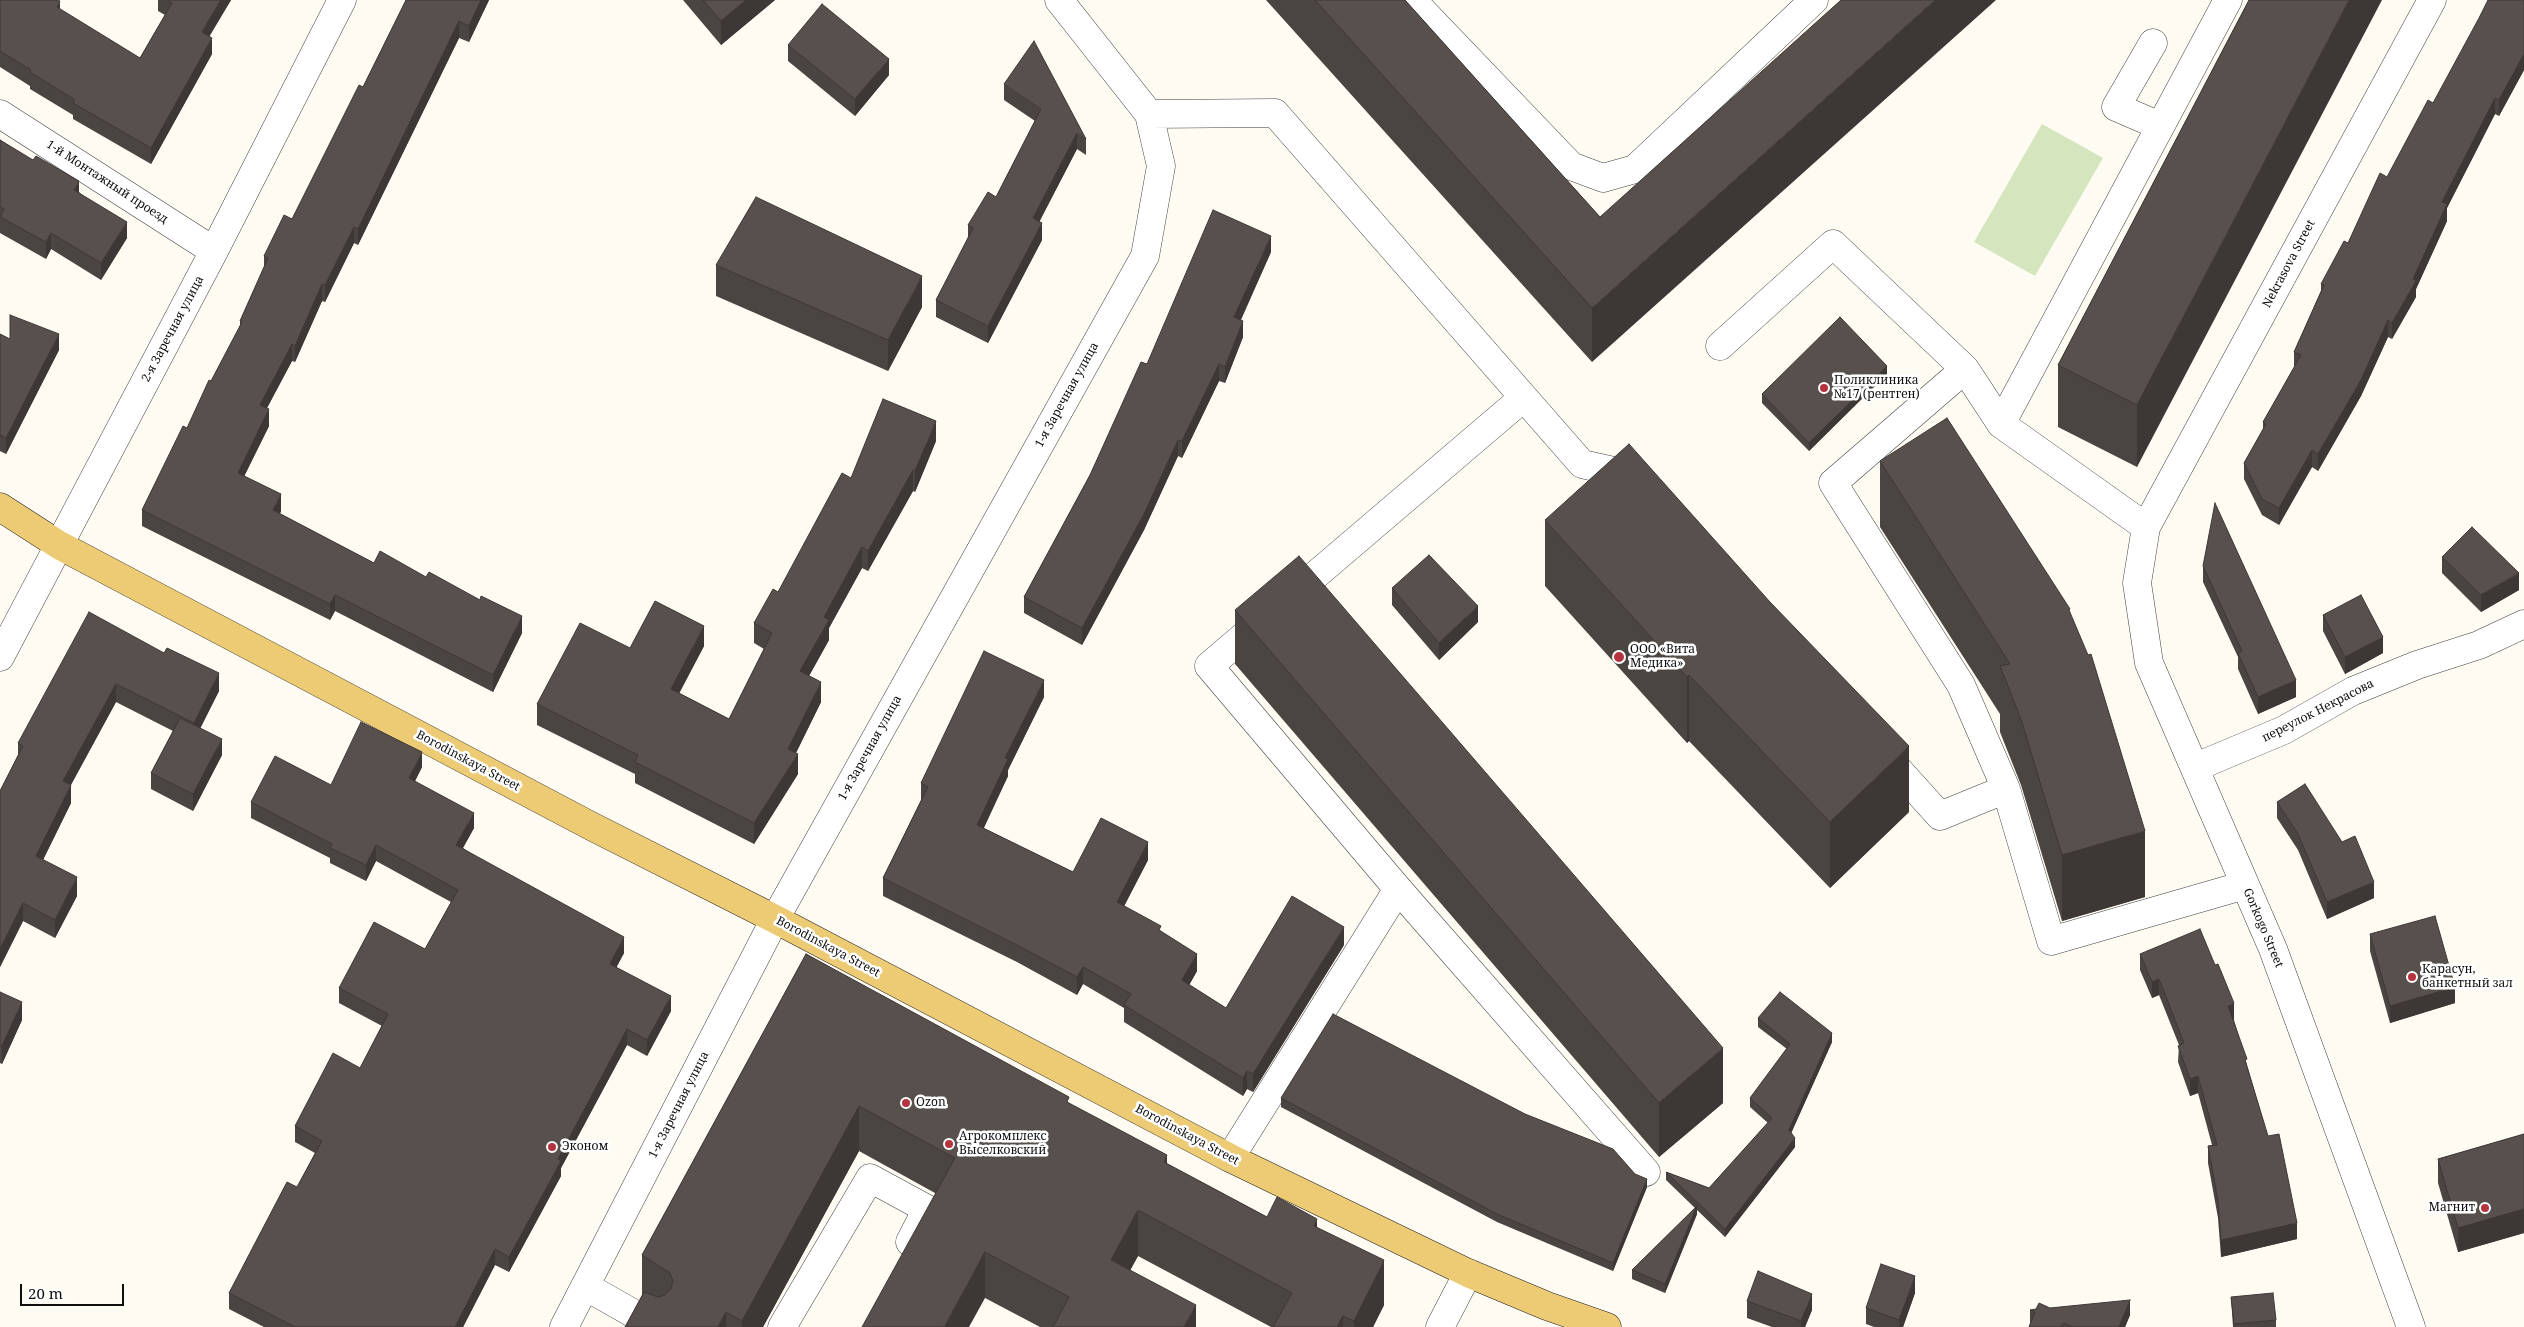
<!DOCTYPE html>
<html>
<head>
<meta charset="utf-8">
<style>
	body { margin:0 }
	#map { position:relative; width:2524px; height:1327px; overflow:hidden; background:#fefbf3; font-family:"Noto Serif",serif }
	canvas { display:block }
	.scale { position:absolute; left:20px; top:1284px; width:104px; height:22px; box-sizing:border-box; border:2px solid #0f0f0f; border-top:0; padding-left:6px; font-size:15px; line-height:18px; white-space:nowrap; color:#0f0f0f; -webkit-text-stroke:4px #fff; paint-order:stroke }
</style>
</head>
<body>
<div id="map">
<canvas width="2524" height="1327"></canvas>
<div class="scale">20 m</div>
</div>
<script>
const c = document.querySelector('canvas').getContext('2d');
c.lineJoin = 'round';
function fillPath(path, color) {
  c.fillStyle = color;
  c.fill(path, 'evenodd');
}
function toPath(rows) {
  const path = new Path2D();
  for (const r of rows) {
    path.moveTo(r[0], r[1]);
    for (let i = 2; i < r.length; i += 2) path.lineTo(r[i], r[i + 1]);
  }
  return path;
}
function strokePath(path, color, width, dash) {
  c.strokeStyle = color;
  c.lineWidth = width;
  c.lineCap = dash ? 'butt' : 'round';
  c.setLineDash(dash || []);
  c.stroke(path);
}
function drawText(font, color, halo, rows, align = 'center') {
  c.font = font + ' "Noto Serif",serif';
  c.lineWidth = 5;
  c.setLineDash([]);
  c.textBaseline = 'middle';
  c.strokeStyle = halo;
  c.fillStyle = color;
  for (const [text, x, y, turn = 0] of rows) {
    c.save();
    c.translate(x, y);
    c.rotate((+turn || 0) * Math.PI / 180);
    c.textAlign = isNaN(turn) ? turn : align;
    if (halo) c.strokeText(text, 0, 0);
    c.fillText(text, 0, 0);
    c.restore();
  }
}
fillPath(toPath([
	[2042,124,2103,158,2035,276,1974,242]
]), '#d5e6bf');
const minor = toPath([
	[1412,0,1571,166,1603,178,1635,169,1814,0],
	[2153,43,2116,107,2160,126],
	[0,114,214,251],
	[1149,114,1275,113,1582,464,1631,475,1636,482],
	[1720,346,1833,244,1965,369,2001,424,2146,527],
	[1965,369,1833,483,1961,685,2006,789,2051,941,2245,885],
	[1523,398,1209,666,1398,889,1646,1172],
	[2001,424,2228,0],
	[0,657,214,251,342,0],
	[1884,754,1940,816,2006,789],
	[2196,767,2284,730,2353,691,2417,665,2479,645,2524,624],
	[1230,1158,1398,889],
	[585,1286,657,1327],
	[564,1327,775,919,1145,256,1161,166,1149,114,1059,0],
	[782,1327,870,1178,927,1209,910,1242],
	[1440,1327,1468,1273],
	[2411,1327,2273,949,2149,663,2137,583,2146,527,2432,0]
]);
const major = toPath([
	[0,507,59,545,591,826,775,919,1230,1158,1468,1273,1547,1306,1607,1327]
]);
strokePath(minor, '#424242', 29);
strokePath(major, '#202020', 29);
strokePath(minor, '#fff', 28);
strokePath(major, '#edca74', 28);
fillPath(toPath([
	[0,0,140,58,165,15,158,11,158,0,231,0,209,36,212,54,151,164,73,119,73,115,30,89,30,86,0,67],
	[406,0,489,0,469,42,459,38,358,245,354,243,325,302,322,301,295,362,292,361,267,408,269,426,244,476,281,511,280,514,374,563,522,633,493,692,335,611,330,620,142,526,142,510,187,428,240,326,240,321,264,267,264,256,292,219,363,87],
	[683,0,775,0,721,45],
	[1266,0,1405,0,1600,217,1592,362],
	[2249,0,2137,467,2058,427,2058,365],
	[2524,0,2524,70,2499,116,2495,114,2447,208,2447,221,2416,289,2416,297,2392,339,2388,337,2361,396,2318,471,2312,467,2279,525,2262,515,2244,479,2244,463,2263,429,2263,422,2294,368,2294,352,2321,291,2321,284,2348,243,2387,177,2433,103],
	[788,45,889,75,855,116,788,61],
	[1004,84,1086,139,1086,155,1077,149,1039,222,1042,240,988,343,936,317,936,300,968,239,968,225,996,197,1035,121,1004,100],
	[0,140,79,192,127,238,101,280,51,249,46,259,0,233],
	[1271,252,1241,320,1243,337,1225,383,1219,381,1182,458,1178,456,1144,530,1082,645,1024,613,1024,597,1090,475,1147,364],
	[716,265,922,307,888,371,716,296],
	[0,334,10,339,59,350,6,454,0,451],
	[1887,374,1809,451,1762,403,1762,394],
	[936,441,915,492,913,491,868,571,862,568,829,628,829,640,809,676,821,702,796,753,798,774,754,844,635,783,635,774,537,725,537,704,630,648,704,646,679,693,729,719,764,649,754,643,754,623,778,592,851,478],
	[1880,461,2070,613,2145,897,2062,921,2021,785,2000,732,2000,714,1880,527],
	[1545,520,1909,812,1830,888,1689,741,1687,743,1545,586],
	[2442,557,2519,590,2481,612,2442,573],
	[2203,566,2296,697,2258,714,2238,669,2238,657,2203,582],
	[1392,588,1478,622,1439,660,1392,605],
	[1235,610,1723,1103,1659,1157,1235,664],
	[2323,615,2383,653,2345,674,2323,631],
	[164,653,219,691,200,728,222,755,193,811,151,789,151,773,173,731,116,702,71,785,71,803,43,860,77,896,55,938,23,921,0,967,0,791,18,755,18,743],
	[1044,697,1008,770,1008,776,983,828,1073,872,1148,860,1124,906,1161,931,1197,971,1189,985,1226,1008,1344,945,1253,1092,1247,1089,1243,1096,1124,1022,1124,1008,1083,984,1077,995,1017,962,883,896,883,878,921,800,921,783],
	[422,767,415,781,474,828,463,848,624,953,616,967,671,1011,647,1056,627,1045,561,1168,561,1176,509,1272,495,1265,463,1327,264,1327,229,1309,229,1293,297,1187,315,1153,295,1142,295,1126,360,1068,382,1026,339,1003,339,988,425,949,451,902,376,861,366,881,330,863,330,858,251,818,251,802,331,785],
	[2277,802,2374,898,2327,919,2298,850,2277,818],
	[2370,934,2455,1003,2390,1023,2370,951],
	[806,954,1069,1103,1167,1164,1267,1217,1317,1227,1384,1305,1373,1327,1271,1327,1138,1256,1130,1270,1196,1327,1040,1327,985,1298,935,1193,859,1151,763,1327,625,1327,642,1296,642,1255],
	[2140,954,2234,1020,2297,1239,2221,1257,2218,1218,2208,1163,2208,1146,2212,1145,2198,1093,2190,1096,2178,1062,2179,1045,2159,995,2152,998,2140,970],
	[0,992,22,1020,2,1064,0,1063],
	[1758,1018,1832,1042,1791,1133,1795,1147,1725,1237,1697,1210,1697,1214,1665,1293,1632,1279,1632,1270,1695,1208,1666,1180,1666,1172,1709,1188,1768,1123,1750,1107,1750,1098,1787,1049,1758,1027],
	[1281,1098,1635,1174,1647,1187,1613,1271,1497,1222,1281,1107],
	[2524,1134,2524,1233,2458,1252,2438,1183,2438,1159],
	[1915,1293,1903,1327,1874,1327,1866,1324,1866,1308],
	[2231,1297,2276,1320,2276,1327,2233,1327],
	[1747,1301,1812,1310,1805,1327,1772,1327,1747,1318],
	[2050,1308,2130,1315,2125,1327,2029,1327,2030,1324,2030,1310]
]), '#4b4542');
fillPath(toPath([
	[221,0,231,0,202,49,202,32],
	[481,0,489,0,469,42,469,26],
	[746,0,775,0,721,45,721,21],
	[1935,0,1996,0,1592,362,1592,308],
	[2349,0,2382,0,2137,467,2137,405],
	[60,1,60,18,57,7],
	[459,21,459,38,358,245,358,229],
	[212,38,212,54,151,164,151,148],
	[2524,54,2524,70,2499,116,2499,100],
	[889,59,889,75,855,116,855,99],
	[2495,98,2495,114,2447,208,2447,221,2416,289,2416,297,2392,339,2392,323,2413,279,2442,202],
	[1077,133,1077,149,1033,234,1033,218],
	[79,181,79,198,74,190],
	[127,222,127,238,101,280,101,263],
	[1042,223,1042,240,988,343,988,326],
	[354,227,354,243,325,302,325,285],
	[51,233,51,249,46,259,46,242],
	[1271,236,1271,252,1234,334,1234,317],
	[922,276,922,307,888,371,888,340],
	[322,284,322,301,295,362,295,346],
	[2388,320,2388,337,2361,396,2318,471,2318,454],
	[1243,321,1243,337,1225,383,1225,367],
	[59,334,59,350,6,454,6,438],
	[292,344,292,361,260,421,260,405],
	[1219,364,1219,381,1182,458,1182,441],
	[1887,366,1887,374,1809,451,1809,443],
	[269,409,269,426,238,489,238,473],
	[936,421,936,441,915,492,915,471],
	[1178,440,1178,456,1144,530,1082,645,1082,628],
	[2312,450,2312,467,2279,525,2279,508],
	[913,470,913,491,868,571,868,551],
	[281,494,281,511,273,527,273,510],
	[862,547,862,568,829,628,829,640,800,692,800,671,824,617],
	[2519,573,2519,590,2481,612,2481,595],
	[335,595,335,611,330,620,330,604],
	[1478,606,1478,622,1439,660,1439,643],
	[522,616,522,633,493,692,493,675],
	[704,626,704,646,671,709,671,689],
	[2383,637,2383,653,2345,674,2345,657],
	[219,673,219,691,194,741,194,723],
	[1689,675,1689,741,1687,743,1687,677],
	[1044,680,1044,697,1008,770,1008,776,977,843,977,825,1005,758],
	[2296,680,2296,697,2258,714,2258,697],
	[821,682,821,702,788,769,788,749],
	[116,684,116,702,63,799,63,781],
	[222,739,222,755,193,811,193,794],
	[1909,746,1909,812,1830,888,1830,822],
	[422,752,422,767,409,793,409,778],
	[798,754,798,774,754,844,754,823],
	[71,785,71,803,36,874,36,856],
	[474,813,474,828,456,860,456,845],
	[2145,831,2145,897,2062,921,2062,855],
	[1148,842,1148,860,1117,920,1117,902],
	[376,845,376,861,366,881,366,865],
	[77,877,77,896,55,938,55,920],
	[2374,882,2374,898,2327,919,2327,902],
	[23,903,23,921,0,967,0,949],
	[1344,927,1344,945,1253,1092,1253,1074],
	[624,937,624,953,610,980,610,964],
	[1197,954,1197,971,1182,998,1182,980],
	[1083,967,1083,984,1077,995,1077,977],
	[2159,979,2159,995,2152,998,2152,982],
	[2455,987,2455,1003,2390,1023,2390,1006],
	[671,996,671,1011,647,1056,647,1040],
	[22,1002,22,1020,2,1064,2,1046],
	[2234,1003,2234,1020,2228,1022,2228,1006],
	[627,1029,627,1045,561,1168,561,1176,509,1272,509,1257,558,1159],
	[1832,1033,1832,1042,1789,1138,1789,1130],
	[1723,1048,1723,1103,1659,1157,1659,1103],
	[1247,1071,1247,1089,1243,1096,1243,1078],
	[2198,1076,2198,1093,2190,1096,2190,1079],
	[859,1106,859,1151,763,1327,742,1327,742,1321],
	[1795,1138,1795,1147,1725,1237,1725,1229],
	[1167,1155,1167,1200,1164,1162],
	[1647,1179,1647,1187,1613,1271,1613,1263],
	[1697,1206,1697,1214,1665,1293,1665,1284],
	[2524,1209,2524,1233,2458,1252,2458,1228],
	[1138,1210,1138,1256,1111,1306,1111,1260],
	[1317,1219,1317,1264,1314,1226],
	[2297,1223,2297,1239,2221,1257,2221,1240],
	[495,1249,495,1265,463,1327,455,1327],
	[985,1252,985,1298,969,1327,944,1327],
	[1384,1260,1384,1305,1373,1327,1354,1327,1354,1321],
	[1915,1276,1915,1293,1903,1327,1899,1327,1899,1320],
	[1812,1294,1812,1310,1805,1327,1801,1327,1801,1321],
	[2130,1300,2130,1315,2125,1327,2119,1327],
	[1196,1305,1196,1327,1184,1327],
	[726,1312,726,1327,718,1327],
	[1343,1316,1343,1327,1337,1327]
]), '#3d3836');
const building = toPath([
	[0,0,58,0,60,1,57,7,140,58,172,3,167,0,221,0,202,32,212,38,151,148,73,103,75,100,30,72,31,70,0,51,0,0],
	[406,0,481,0,469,26,459,21,358,229,354,227,325,285,322,284,295,346,292,344,260,405,269,409,238,473,281,494,273,510,374,563,380,551,426,577,429,572,480,600,481,596,522,616,493,675,335,595,330,604,142,510,183,426,187,428,209,380,211,381,242,322,240,321,268,258,264,256,284,215,292,219,359,85,363,87,406,0],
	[703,0,746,0,721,21,703,0],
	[1315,0,1405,0,1600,217,1841,0,1935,0,1592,308,1315,0],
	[2249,0,2349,0,2137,405,2058,365,2249,0],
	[2488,0,2524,0,2524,54,2499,100,2495,98,2442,202,2447,204,2413,279,2416,281,2392,323,2388,320,2361,380,2318,454,2312,450,2279,508,2262,499,2244,463,2266,424,2263,422,2301,355,2294,352,2324,285,2321,284,2344,241,2348,243,2380,173,2387,177,2428,100,2433,103,2479,18,2488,0],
	[822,4,889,59,855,99,788,45,822,4],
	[1034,41,1086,139,1077,133,1033,218,1042,223,988,326,936,300,973,228,968,225,988,192,996,197,1041,109,1004,84,1034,41],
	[0,140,33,160,36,156,79,181,74,190,127,222,101,263,51,233,46,242,0,217,4,209,0,206,0,140],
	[756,197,922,276,888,340,716,265,756,197],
	[1213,210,1271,236,1234,317,1243,321,1225,367,1219,364,1182,441,1178,440,1144,514,1082,628,1024,597,1090,475,1141,362,1147,364,1213,210],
	[10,315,59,334,6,438,0,435,0,334,10,339,10,315],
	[1840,317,1887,366,1809,443,1762,394,1840,317],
	[883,399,936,421,915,471,913,470,868,551,862,547,824,617,829,620,800,671,821,682,788,749,798,754,754,823,635,762,638,755,537,704,580,623,630,648,655,601,704,626,671,689,729,719,772,633,754,623,773,589,778,592,842,473,851,478,883,399],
	[1947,418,2070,609,2069,610,2088,655,2091,654,2145,831,2062,855,2021,719,2000,666,2010,664,1880,461,1947,418],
	[1629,444,1770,602,1909,746,1830,822,1689,675,1687,677,1545,520,1629,444],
	[2215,503,2296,680,2258,697,2238,653,2242,651,2203,566,2215,503],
	[2472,527,2519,573,2481,595,2442,557,2472,527],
	[1429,555,1478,606,1439,643,1392,588,1429,555],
	[1299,556,1723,1048,1659,1103,1235,610,1299,556],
	[2361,595,2383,637,2345,657,2323,615,2361,595],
	[89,612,164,653,167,648,219,673,194,723,116,684,63,781,71,785,36,856,77,877,55,920,23,903,0,949,0,791,23,746,18,743,89,612],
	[984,651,1044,680,1005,758,1008,759,977,825,1073,872,1101,818,1148,842,1117,902,1161,926,1159,930,1197,954,1182,980,1226,1008,1292,896,1344,927,1253,1074,1247,1071,1243,1078,1124,1005,1131,994,1083,967,1077,977,1017,945,883,878,928,787,921,783,984,651],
	[180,718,222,739,193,794,151,773,180,718],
	[361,722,422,752,409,778,474,813,456,845,624,937,610,964,671,996,647,1040,627,1029,558,1159,561,1161,509,1257,495,1249,455,1327,295,1327,229,1293,287,1182,297,1187,322,1141,295,1126,333,1053,360,1068,388,1014,339,988,374,922,425,949,458,890,376,845,366,865,330,848,332,844,251,802,275,756,331,785,361,722],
	[2305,784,2342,842,2355,836,2374,882,2327,902,2298,834,2277,802,2305,784],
	[2435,916,2455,987,2390,1006,2370,934,2435,916],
	[2200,929,2215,965,2218,964,2234,1003,2228,1006,2247,1059,2245,1060,2268,1136,2279,1134,2297,1223,2221,1240,2218,1201,2208,1146,2217,1145,2198,1076,2190,1079,2178,1046,2184,1043,2159,979,2152,982,2140,954,2200,929],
	[806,954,1069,1097,1067,1102,1167,1155,1164,1162,1267,1217,1277,1197,1317,1219,1314,1226,1384,1260,1354,1321,1343,1316,1337,1327,1273,1327,1292,1293,1138,1210,1111,1260,1196,1305,1184,1327,1053,1327,1069,1297,985,1252,944,1327,862,1327,955,1158,859,1106,742,1321,726,1312,718,1327,625,1327,644,1292,658,1297,665,1295,671,1289,673,1281,670,1273,642,1255,806,954],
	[0,992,22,1002,2,1046,0,1045,0,992],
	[1780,992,1832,1033,1789,1130,1795,1138,1725,1229,1666,1172,1709,1188,1772,1118,1750,1098,1790,1044,1758,1018,1780,992],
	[1333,1014,1525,1114,1613,1149,1635,1174,1647,1179,1613,1263,1497,1214,1281,1098,1333,1014],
	[2524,1134,2524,1209,2458,1228,2438,1159,2524,1134],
	[1697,1206,1665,1284,1632,1270,1697,1206],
	[1881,1264,1915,1276,1899,1320,1866,1308,1881,1264],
	[1758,1271,1812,1294,1801,1321,1747,1301,1758,1271],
	[2273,1293,2276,1320,2234,1324,2231,1297,2273,1293],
	[2130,1300,2119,1327,2073,1327,2063,1323,2061,1327,2029,1327,2035,1312,2030,1310,2036,1309,2039,1303,2050,1308,2130,1300]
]);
fillPath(building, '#57504d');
strokePath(building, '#3d3836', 1);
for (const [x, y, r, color] of [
	[1824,388,5,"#b4333e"],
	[1619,657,6,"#b4333e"],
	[2412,977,5,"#b4333e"],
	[906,1103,5,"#b4333e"],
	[949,1144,5,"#b4333e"],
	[552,1147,5,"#b4333e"],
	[2485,1208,5,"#b4333e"]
]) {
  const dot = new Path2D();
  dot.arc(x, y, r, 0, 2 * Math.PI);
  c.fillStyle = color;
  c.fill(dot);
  strokePath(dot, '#fff', 2);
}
drawText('12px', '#0f0f0f', '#fff', [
	["1-й Монтажный проезд",107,182,33],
	["Nekrasova Street",2289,264,-62],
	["2-я Заречная улица",173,329,-62],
	["1-я Заречная улица",1067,395,-61],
	["переулок Некрасова",2318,711,-27],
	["1-я Заречная улица",870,748,-61],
	["Borodinskaya Street",468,761,28],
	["Gorkogo Street",2263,928,67],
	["Borodinskaya Street",828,947,28],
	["1-я Заречная улица",679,1105,-63],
	["Borodinskaya Street",1187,1135,28]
]);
drawText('12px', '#0f0f0f', '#fff', [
	["Поликлиника",1834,381],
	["№17 (рентген)",1834,395],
	["ООО «Вита",1630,650],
	["Медика»",1630,664],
	["Карасун,",2422,970],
	["банкетный зал",2422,984],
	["Ozon",916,1103],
	["Агрокомплекс",959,1137],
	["Выселковский",959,1151],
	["Эконом",562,1147],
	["Магнит",2475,1208,"right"]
], 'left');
</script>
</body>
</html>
